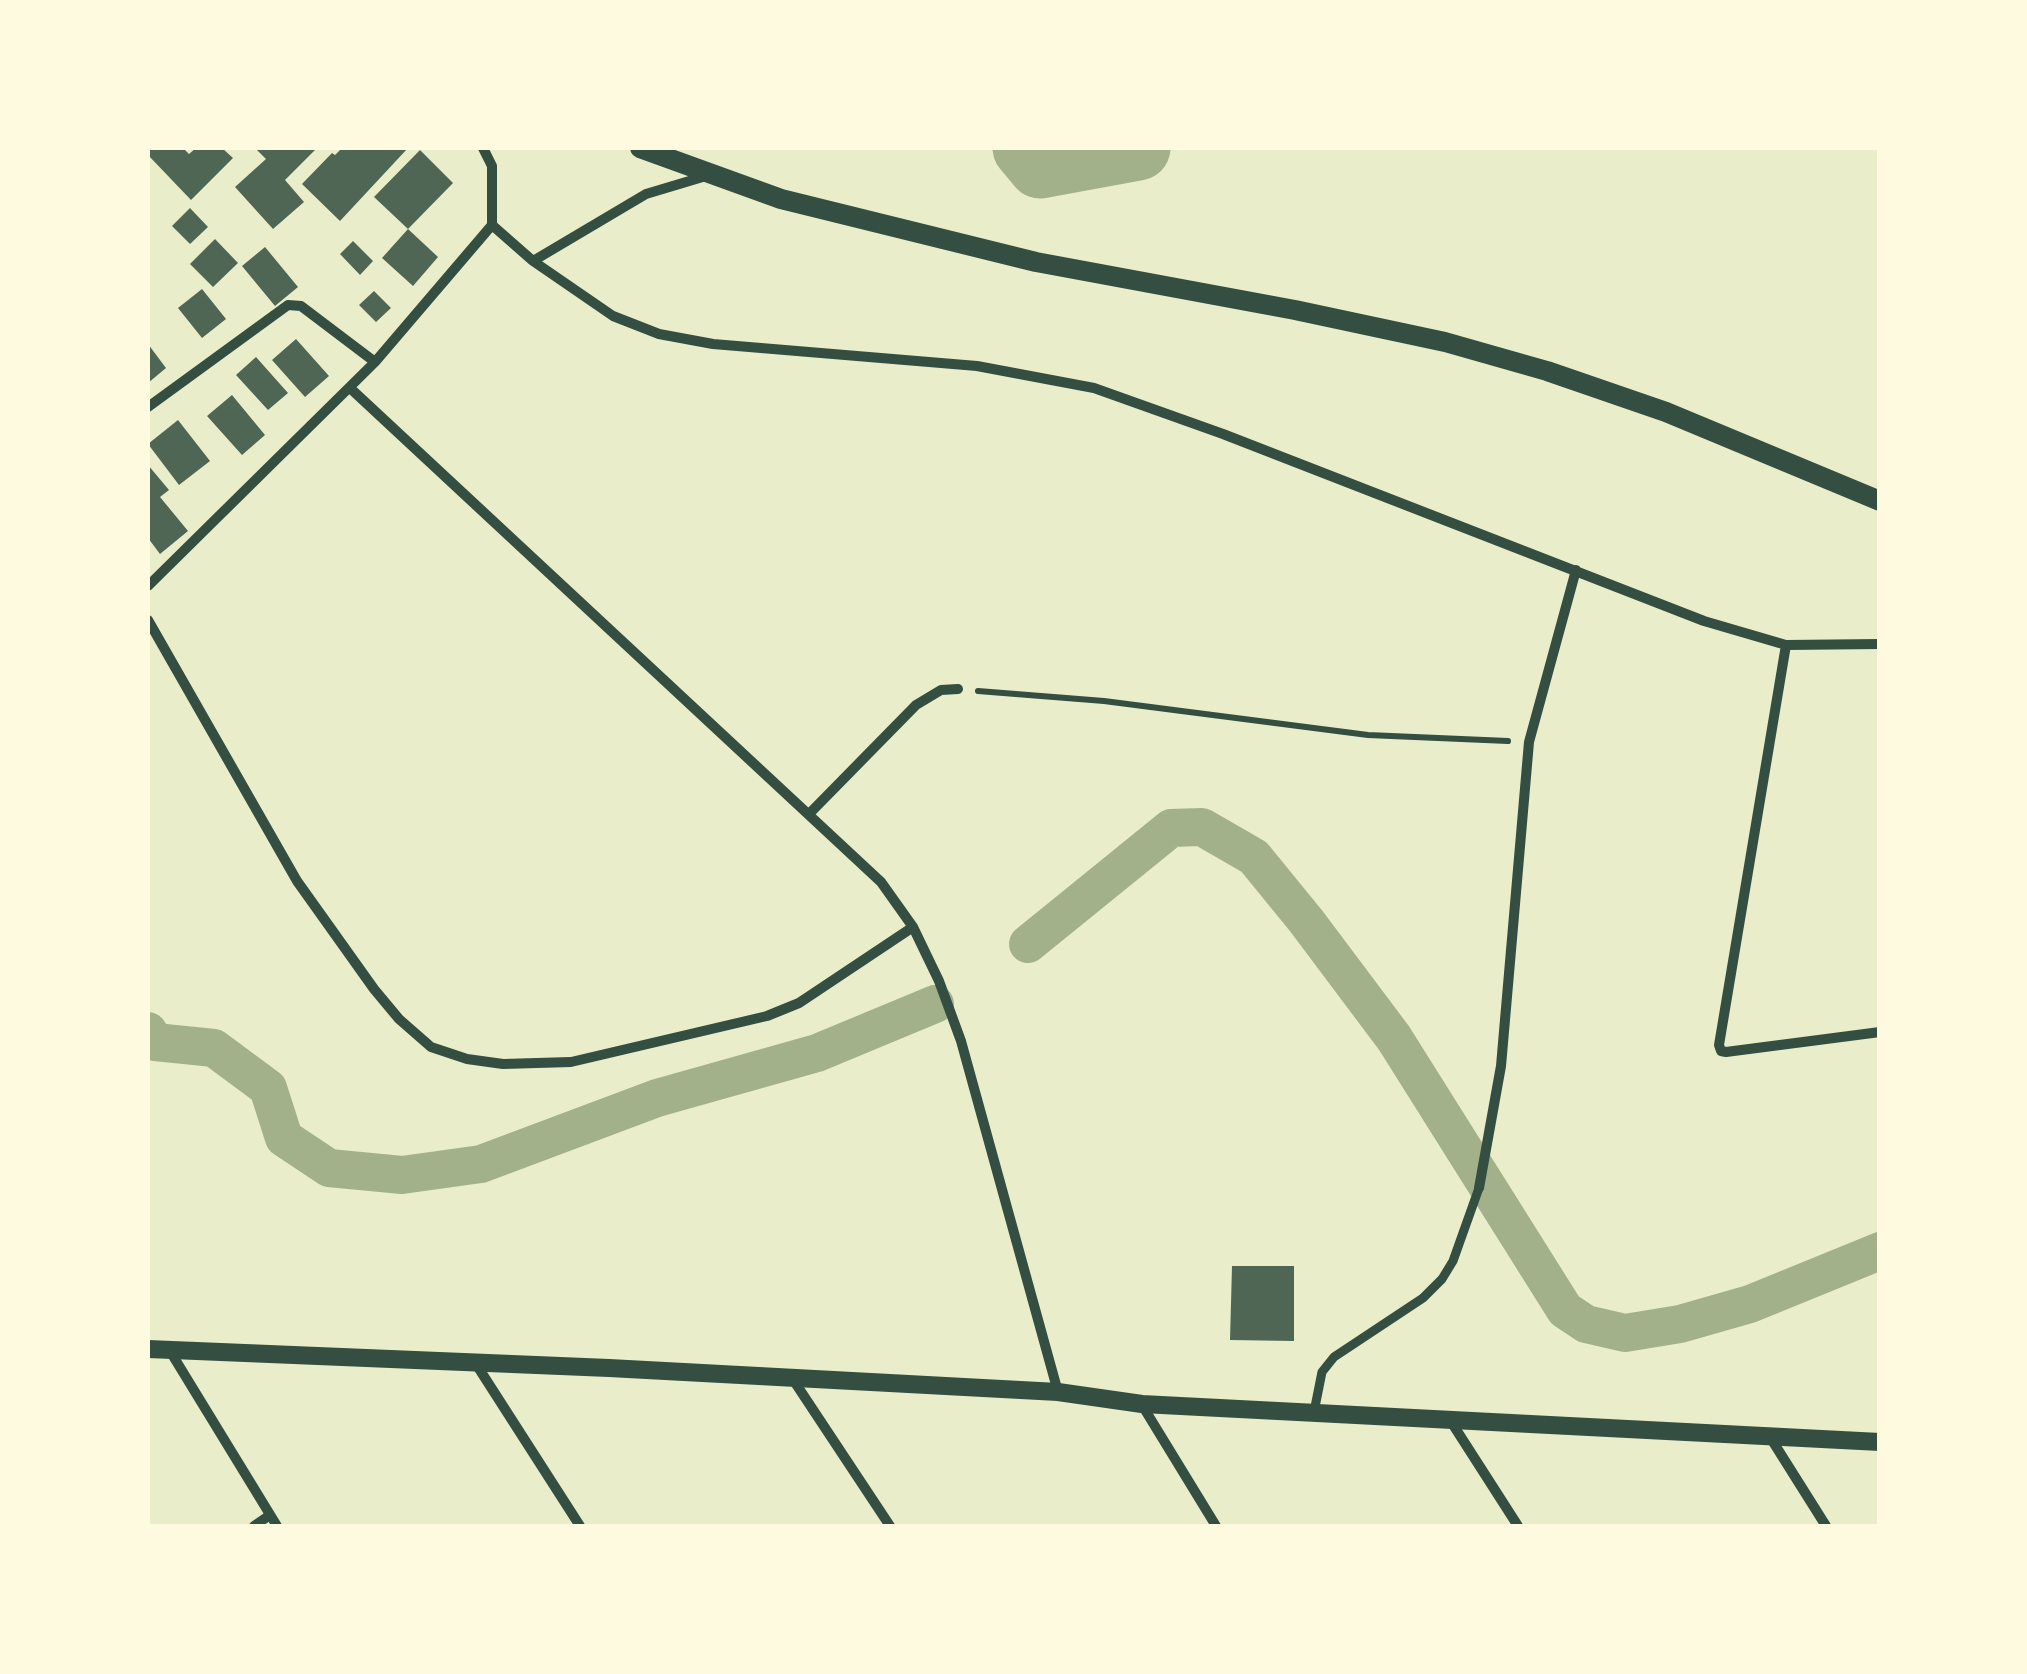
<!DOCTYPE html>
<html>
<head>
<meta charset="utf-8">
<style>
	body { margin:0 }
	#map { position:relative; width:2027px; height:1674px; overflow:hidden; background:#e9edc9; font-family:"Libre Baskerville",serif }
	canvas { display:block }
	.frame { position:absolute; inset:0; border:150px solid #fefae0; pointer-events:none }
</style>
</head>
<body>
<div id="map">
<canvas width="2027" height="1674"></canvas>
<div class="frame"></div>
</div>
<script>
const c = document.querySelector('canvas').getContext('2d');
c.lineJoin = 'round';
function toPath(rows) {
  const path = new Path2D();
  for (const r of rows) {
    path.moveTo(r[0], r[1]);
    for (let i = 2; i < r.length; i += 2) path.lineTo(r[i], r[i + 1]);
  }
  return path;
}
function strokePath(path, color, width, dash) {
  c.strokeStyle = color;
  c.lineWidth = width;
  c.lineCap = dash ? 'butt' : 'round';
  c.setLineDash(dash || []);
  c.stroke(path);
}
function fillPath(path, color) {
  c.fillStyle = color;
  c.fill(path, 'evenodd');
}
strokePath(toPath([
	[1028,944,1171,828,1202,827,1254,857,1307,922,1394,1038,1565,1310,1586,1324,1625,1333,1680,1324,1750,1304,1880,1251],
	[148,1031,155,1042,214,1048,268,1088,284,1138,329,1168,402,1175,481,1164,657,1098,817,1053,935,1004]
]), '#a3b18a', 38);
strokePath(toPath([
	[1025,148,1040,166,1138,148]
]), '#a3b18a', 65);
fillPath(toPath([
	[148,148,183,148,189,154,196,148,222,148,233,158,191,200,148,155],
	[255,148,317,148,285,180,304,202,273,229,235,187,266,159],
	[342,148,408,148,340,221,302,184,332,153,335,155],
	[420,150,453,183,408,229,374,197],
	[190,208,208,227,190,244,172,226],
	[408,229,438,257,413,286,382,258],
	[215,239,238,263,213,287,190,264],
	[353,241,373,261,360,275,340,254],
	[265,247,298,287,275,306,242,266],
	[202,289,226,319,202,338,178,308],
	[374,291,391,308,376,322,359,305],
	[296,339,329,376,305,397,272,360],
	[148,344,166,368,148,383],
	[256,357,288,393,268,410,236,375],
	[232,395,265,435,242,455,207,416],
	[178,420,210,461,179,485,148,444],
	[148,465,169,490,160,497,188,531,160,554,148,538],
	[1232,1266,1294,1266,1294,1341,1230,1340]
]), '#4f6655');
strokePath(toPath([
	[978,691,1104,701,1368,735,1508,741]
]), '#344e41', 6);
strokePath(toPath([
	[1314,1412,1322,1372,1334,1357,1423,1298,1442,1279,1453,1261,1479,1188]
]), '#344e41', 9);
strokePath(toPath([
	[492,225,533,261,613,316,659,334,713,344,977,366,1094,388,1223,434,1704,621,1786,645,1880,644],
	[533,261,646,194,706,176],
	[350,388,881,882,913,927,939,981,961,1041,1058,1392],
	[148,407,288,305,301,306,375,362],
	[148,586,375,362,492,225,492,166,483,148],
	[148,620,297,881,374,989,399,1019,431,1047,467,1059,503,1064,571,1062,767,1016,799,1003,913,927],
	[1786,645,1719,1045,1721,1051,1726,1052,1880,1032],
	[810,813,916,705,941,690,958,689],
	[1479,1188,1501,1066,1529,742,1576,570],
	[170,1351,277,1526],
	[476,1364,580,1526],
	[792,1378,890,1526],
	[1142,1405,1216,1526],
	[1450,1420,1518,1526],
	[1770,1437,1826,1526],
	[254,1526,270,1515]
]), '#344e41', 10);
strokePath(toPath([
	[148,1349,609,1368,1058,1392,1142,1404,1880,1442]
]), '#344e41', 18);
strokePath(toPath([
	[640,148,781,199,1036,262,1295,310,1445,342,1547,371,1666,412,1880,501]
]), '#344e41', 20);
</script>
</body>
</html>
